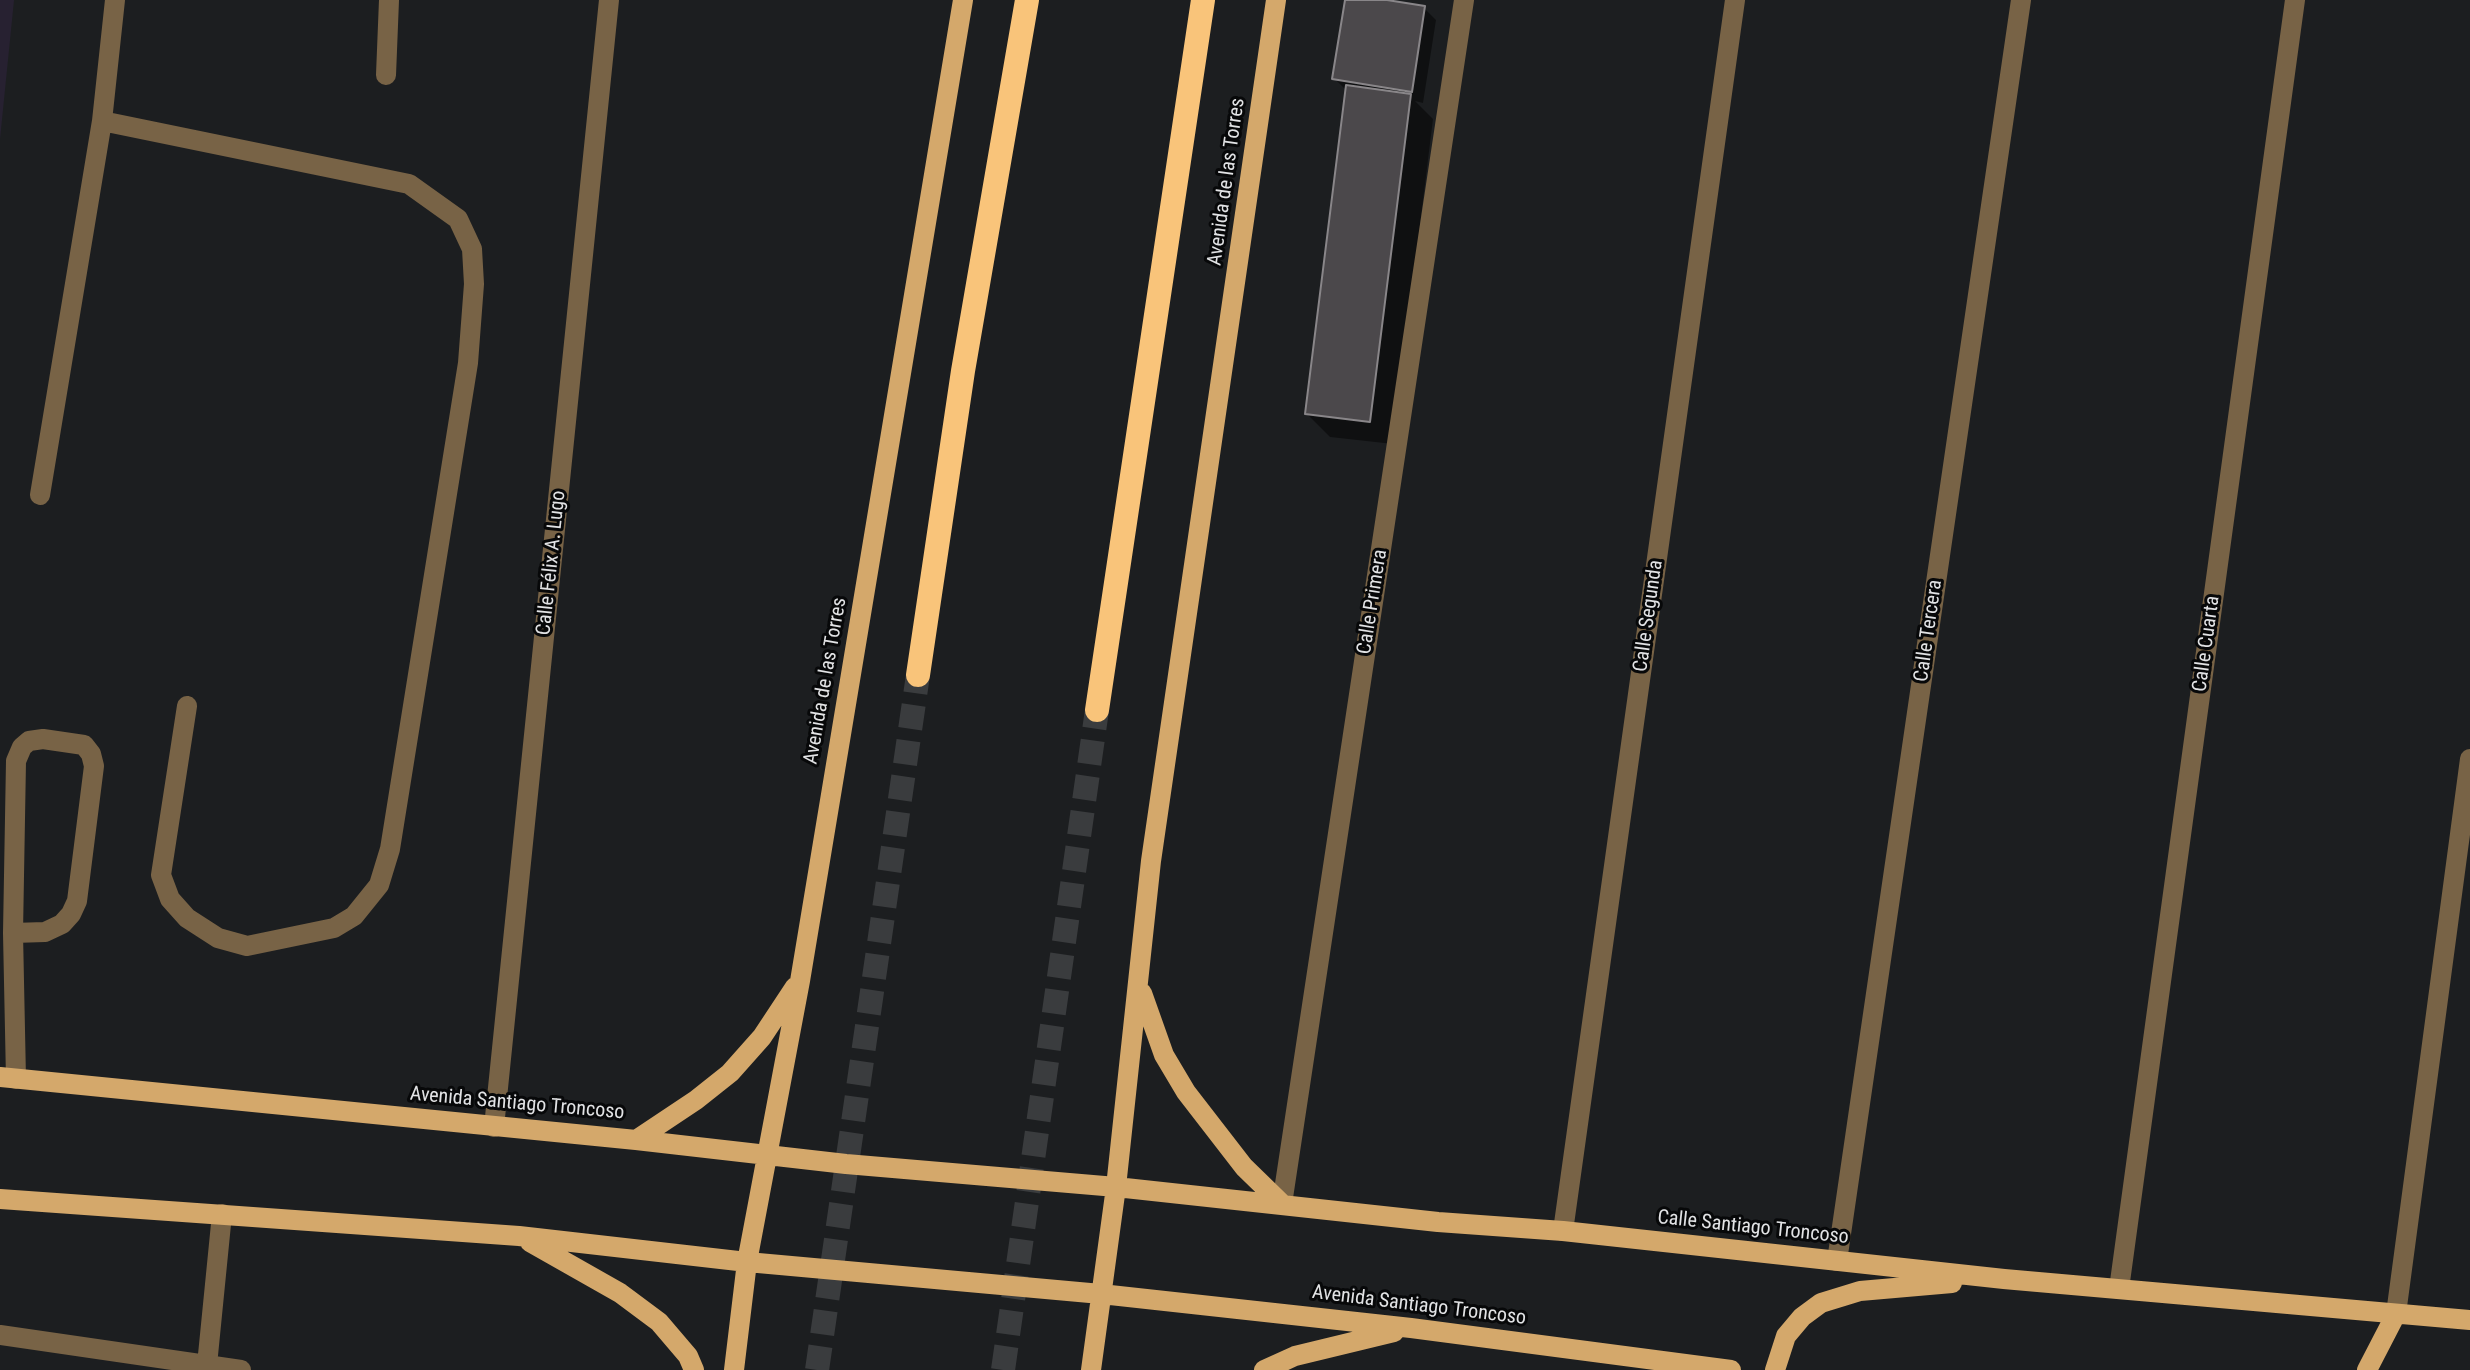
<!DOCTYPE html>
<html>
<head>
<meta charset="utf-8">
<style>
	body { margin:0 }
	canvas { display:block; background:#1c1e20 }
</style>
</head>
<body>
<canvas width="2470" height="1370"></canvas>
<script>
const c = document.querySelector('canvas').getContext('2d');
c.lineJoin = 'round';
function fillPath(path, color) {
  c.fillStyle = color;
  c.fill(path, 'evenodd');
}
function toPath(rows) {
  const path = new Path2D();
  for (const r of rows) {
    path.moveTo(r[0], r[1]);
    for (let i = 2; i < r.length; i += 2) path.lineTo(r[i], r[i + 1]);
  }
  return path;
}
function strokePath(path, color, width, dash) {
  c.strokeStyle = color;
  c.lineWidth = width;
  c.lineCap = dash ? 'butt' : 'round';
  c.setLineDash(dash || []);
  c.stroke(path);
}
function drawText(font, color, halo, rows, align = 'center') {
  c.font = font + ' "Roboto Condensed",sans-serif';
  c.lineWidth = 6;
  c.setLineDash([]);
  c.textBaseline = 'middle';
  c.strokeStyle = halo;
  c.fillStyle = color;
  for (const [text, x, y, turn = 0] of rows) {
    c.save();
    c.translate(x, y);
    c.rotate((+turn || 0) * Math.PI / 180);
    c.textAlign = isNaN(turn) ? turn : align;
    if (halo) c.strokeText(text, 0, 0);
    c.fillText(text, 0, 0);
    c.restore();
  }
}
fillPath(toPath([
	[0,0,14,0,0,139]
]), '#272131');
fillPath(toPath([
	[1347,0,1374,0,1424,8,1436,20,1423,103,1415,101,1433,119,1393,444,1330,437,1307,414,1346,90,1334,78]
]), '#0007');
const building = toPath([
	[1345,0,1387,0,1425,6,1412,92,1332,79,1345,0],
	[1346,85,1411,94,1370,422,1305,414,1346,85]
]);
fillPath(building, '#4b484b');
strokePath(building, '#898689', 2);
strokePath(toPath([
	[817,1370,918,675],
	[1003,1370,1097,710]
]), '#3a3c3e', 24, [24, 12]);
strokePath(toPath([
	[386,75,389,0],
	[102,121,409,184,458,219,472,249,474,284,468,363,390,849,379,885,354,916,334,928,247,946,218,938,187,918,170,899,161,875,187,706],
	[40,495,102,121,115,0],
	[13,933,45,932,62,924,71,914,77,901,94,766,91,754,84,745,43,739,29,741,22,747,16,761,13,933,16,1079],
	[494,1127,609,0],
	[1282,1204,1464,0],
	[1563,1231,1735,0],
	[1837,1261,2021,0],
	[2119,1289,2295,0],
	[2396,1314,2470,759],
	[0,1335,241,1370],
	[207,1365,222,1214]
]), '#786346', 20);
strokePath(toPath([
	[1142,993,1164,1055,1186,1092,1244,1167,1282,1204],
	[0,1077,636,1140,846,1164,1116,1187,1438,1222,1563,1231,2004,1279,2470,1320],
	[636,1140,696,1100,730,1073,762,1037,795,987],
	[0,1199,519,1236,747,1262,1101,1294,1411,1328,1731,1370],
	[530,1242,620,1293,659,1322,688,1356,694,1370],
	[734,1370,747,1262,800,981,963,0],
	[1091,1370,1116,1187,1151,861,1276,0],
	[1264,1370,1295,1356,1394,1332],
	[1775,1370,1786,1336,1802,1317,1821,1303,1860,1291,1952,1283],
	[2367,1370,2396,1314]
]), '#d4a86b', 20);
strokePath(toPath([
	[918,675,963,371,1027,0],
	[1097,710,1203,0]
]), '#f9c47a', 24);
drawText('20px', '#e2e3e5', '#070809', [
	["Avenida de las Torres",1227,182,-82],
	["Calle Félix A. Lugo",552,563,-84],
	["Calle Primera",1373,602,-81],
	["Calle Segunda",1649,616,-82],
	["Calle Tercera",1929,631,-82],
	["Calle Cuarta",2207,644,-82],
	["Avenida de las Torres",826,681,-80],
	["Avenida Santiago Troncoso",517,1104,5],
	["Calle Santiago Troncoso",1753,1228,6],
	["Avenida Santiago Troncoso",1419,1306,7]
]);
</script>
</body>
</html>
